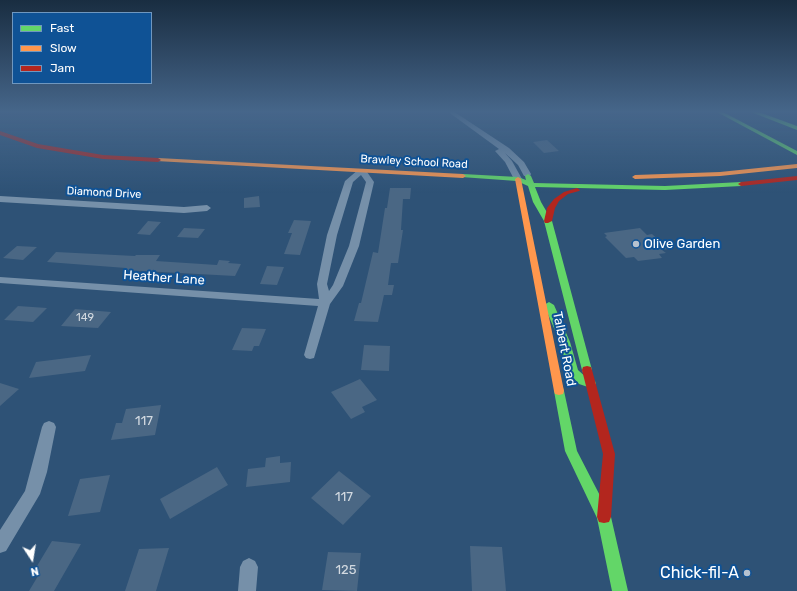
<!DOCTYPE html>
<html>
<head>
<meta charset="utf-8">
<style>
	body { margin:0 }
	#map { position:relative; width:797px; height:591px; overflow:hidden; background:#2e5276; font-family:Rubik,sans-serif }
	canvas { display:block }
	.legend { position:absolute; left:12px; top:12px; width:140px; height:72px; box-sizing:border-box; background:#0f5295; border:1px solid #6f97bf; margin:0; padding:5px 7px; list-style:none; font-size:12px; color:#fff }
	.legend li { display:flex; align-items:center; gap:8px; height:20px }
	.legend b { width:20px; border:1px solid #6f97bf }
	.north { position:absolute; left:12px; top:539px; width:40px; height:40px; -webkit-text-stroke:3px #0f5295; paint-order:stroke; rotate:168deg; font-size:11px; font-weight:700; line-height:16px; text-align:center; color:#fff }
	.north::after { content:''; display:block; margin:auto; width:14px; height:18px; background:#fff; clip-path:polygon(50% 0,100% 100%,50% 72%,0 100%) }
</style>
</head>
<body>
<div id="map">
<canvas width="797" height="591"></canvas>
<ul class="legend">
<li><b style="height:5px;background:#63d668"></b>Fast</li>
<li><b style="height:5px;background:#ff974d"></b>Slow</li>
<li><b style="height:5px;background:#b3261e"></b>Jam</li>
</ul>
<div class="north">N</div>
</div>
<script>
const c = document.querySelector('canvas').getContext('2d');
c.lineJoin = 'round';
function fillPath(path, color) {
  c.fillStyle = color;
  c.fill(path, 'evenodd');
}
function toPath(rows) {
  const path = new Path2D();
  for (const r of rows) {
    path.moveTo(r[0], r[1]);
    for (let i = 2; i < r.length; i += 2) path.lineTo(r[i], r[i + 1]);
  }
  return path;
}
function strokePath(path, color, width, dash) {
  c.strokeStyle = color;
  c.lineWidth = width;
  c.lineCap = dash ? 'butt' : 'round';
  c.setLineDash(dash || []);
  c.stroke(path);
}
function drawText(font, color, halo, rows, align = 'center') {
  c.font = font + ' Rubik,sans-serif';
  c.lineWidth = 4;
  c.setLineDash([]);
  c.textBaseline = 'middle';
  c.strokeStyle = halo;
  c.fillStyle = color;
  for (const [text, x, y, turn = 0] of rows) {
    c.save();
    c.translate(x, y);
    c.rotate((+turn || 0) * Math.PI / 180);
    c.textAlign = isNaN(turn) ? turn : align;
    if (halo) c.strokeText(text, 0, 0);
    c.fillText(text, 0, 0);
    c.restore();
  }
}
fillPath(toPath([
	[547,140,559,151,544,153,533,142],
	[390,188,411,188,410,199,403,199,401,230,403,230,398,263,391,263,388,285,394,285,392,295,384,295,378,322,354,321,359,303,361,303,373,252,378,253,385,208,387,208],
	[259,196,260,207,244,208,244,198],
	[294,220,311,221,300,255,284,254,292,233,288,233],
	[148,221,161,222,150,235,137,234],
	[184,228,205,229,198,238,177,237],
	[640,228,647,235,652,234,668,249,662,250,666,253,659,254,662,258,638,261,634,257,626,258,605,237,607,236,604,233],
	[17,246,37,247,23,260,3,258],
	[56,252,135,256,136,255,160,255,156,261,217,265,219,260,230,261,228,263,241,264,235,276,124,270,126,268,47,262],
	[267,266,284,267,277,285,260,284],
	[18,306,47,308,33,322,4,320],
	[75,309,111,312,98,328,61,326],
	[242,328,266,329,259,346,254,346,252,351,232,350],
	[364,345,390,346,389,371,361,370],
	[91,355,85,371,29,378,36,362],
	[360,379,377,400,362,407,365,412,351,419,331,392],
	[0,383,19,389,0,406],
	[161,405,155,435,111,440,116,423,122,423,126,409],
	[280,456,280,463,291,462,290,482,246,487,248,469,265,467,266,458],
	[217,467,228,485,170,519,160,499],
	[339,471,371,496,343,525,311,498],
	[110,475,100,512,68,516,80,479],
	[52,541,81,544,54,591,29,591,38,576,31,576],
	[470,546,502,547,506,591,472,591],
	[169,548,156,591,125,591,139,549],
	[328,552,361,553,357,591,322,590]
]), '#4a6784');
fillPath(toPath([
	[447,111,453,111,509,148,524,162,531,174,530,176,524,176,518,165,505,153,512,161,522,179,521,181,515,181,505,162,495,151,499,149,447,111],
	[359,169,365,169,374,182,359,246,343,286,330,304,314,358,310,359,306,358,304,355,318,306,0,283,0,277,319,299,317,284,327,235,345,181,359,169],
	[361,175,366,182,349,246,333,285,329,291,327,284,337,235,353,182,361,175],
	[0,196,184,207,207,205,211,208,207,211,184,213,0,202,0,196],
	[49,421,54,423,56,427,47,472,40,494,6,551,0,553,0,530,25,491,42,427,44,423,49,421],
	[249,558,255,561,258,567,256,591,238,591,240,567,243,561,249,558]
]), '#7690a9');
fillPath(toPath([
	[715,111,721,111,797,151,797,155,715,111],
	[751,111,756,111,797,126,797,130,751,112,751,111],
	[463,174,518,177,526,180,525,176,528,174,531,176,534,183,665,186,741,182,744,184,741,186,665,190,535,187,541,202,552,221,592,370,591,373,587,374,583,373,582,370,544,221,533,202,528,186,517,181,461,177,460,176,463,174],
	[549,302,554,305,570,342,578,370,587,378,595,381,596,384,595,387,591,388,579,384,568,372,560,342,544,305,549,302],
	[559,387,563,388,564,391,577,451,611,517,628,591,612,591,597,518,565,451,554,391,555,388,559,387]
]), '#63d668');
fillPath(toPath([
	[158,158,463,174,466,176,463,178,156,161,155,160,158,158],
	[797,164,797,168,720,176,635,179,632,177,635,175,720,172,797,164],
	[518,177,521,179,564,391,563,394,559,395,555,394,554,391,515,179,518,177]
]), '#ff974d');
fillPath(toPath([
	[0,131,38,144,103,155,158,158,161,160,158,162,103,159,37,148,0,135,0,131],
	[797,176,797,180,741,186,738,184,741,182,797,176],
	[577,188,580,190,579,191,568,194,559,201,555,208,552,221,548,223,545,223,544,221,547,208,554,199,564,192,577,188],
	[587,366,591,367,592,370,615,454,611,517,609,522,604,523,599,522,597,517,603,454,582,370,583,367,587,366]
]), '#b3261e');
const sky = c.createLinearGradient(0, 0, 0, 193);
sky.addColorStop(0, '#192d41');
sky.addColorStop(0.58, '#46668a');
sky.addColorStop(1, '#46668a00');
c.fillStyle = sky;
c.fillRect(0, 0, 797, 193);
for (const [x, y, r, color] of [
	[636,244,4,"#b6c2cf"],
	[747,573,4,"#b6c2cf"]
]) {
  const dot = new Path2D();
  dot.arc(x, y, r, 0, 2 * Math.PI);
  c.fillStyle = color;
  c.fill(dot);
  strokePath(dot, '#0f5295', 1.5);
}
drawText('11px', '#fff', '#0f5295', [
	["Brawley School Road",414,162,3],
	["Diamond Drive",104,193,3]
]);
drawText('11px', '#d2d9e0', null, [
	["149",85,318]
]);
drawText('13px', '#fff', '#0f5295', [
	["Olive Garden",644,244]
], 'left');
drawText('13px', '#fff', '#0f5295', [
	["Heather Lane",164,278,4],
	["Talbert Road",564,349,79]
]);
drawText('13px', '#d2d9e0', null, [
	["117",144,421],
	["117",344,497],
	["125",346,570]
]);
drawText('16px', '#fff', '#0f5295', [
	["Chick-fil-A",739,573]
], 'right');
</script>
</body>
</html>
